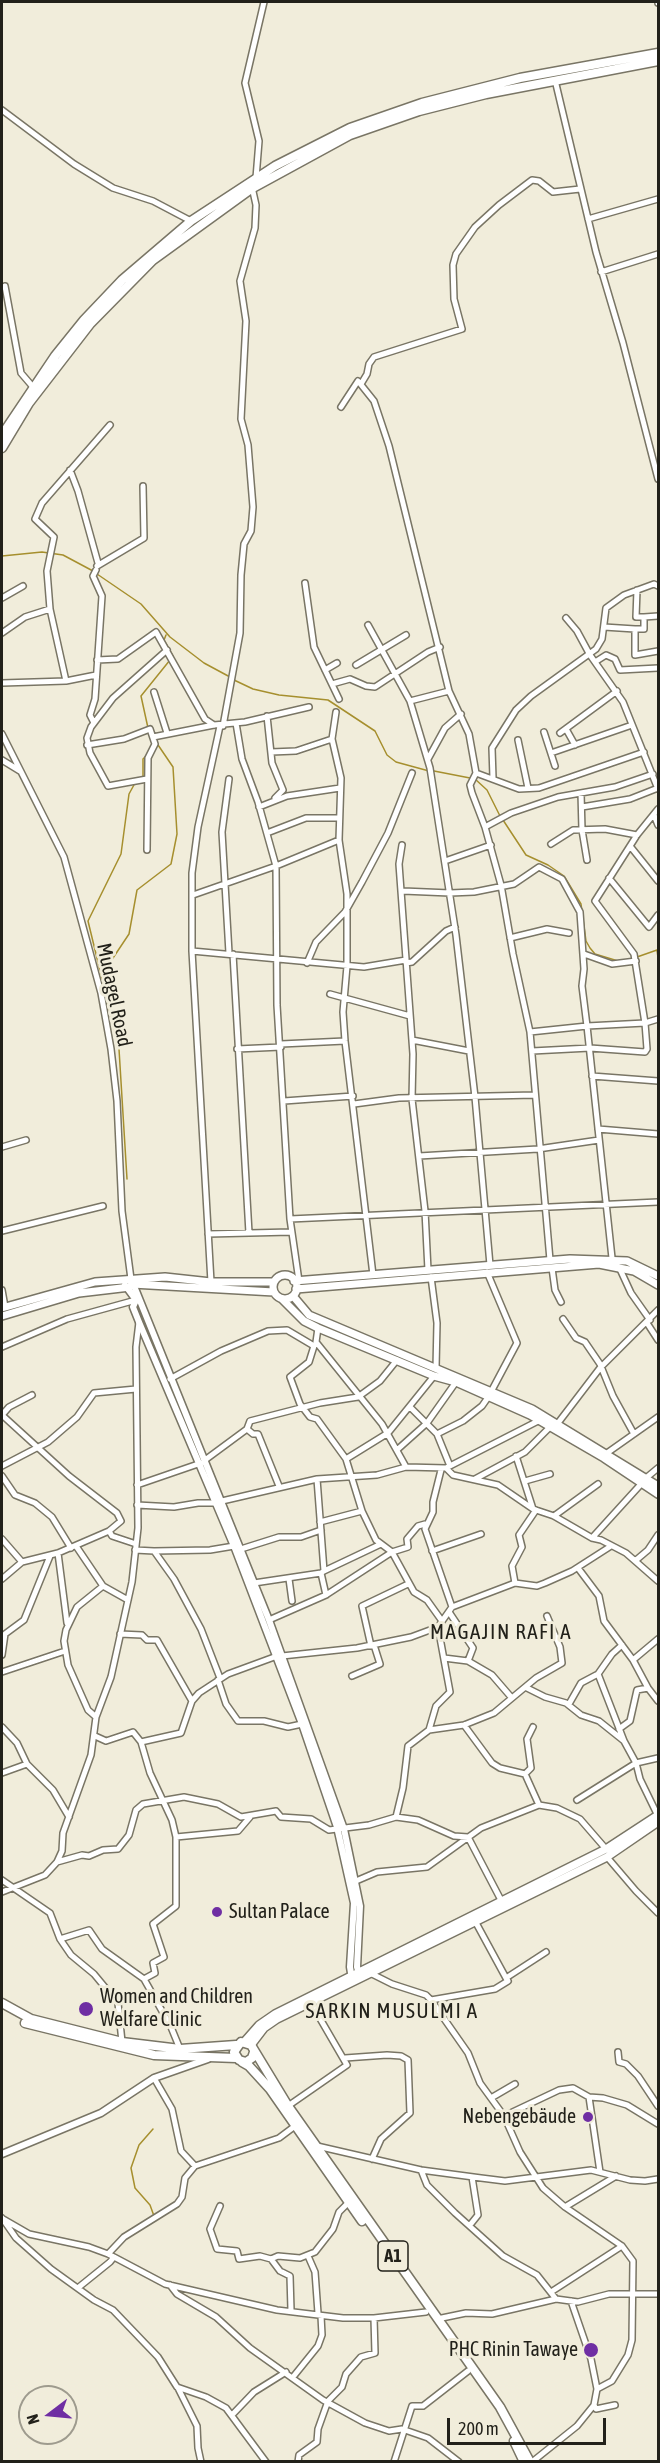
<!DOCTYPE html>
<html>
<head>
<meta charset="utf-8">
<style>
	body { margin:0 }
	#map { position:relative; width:660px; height:2463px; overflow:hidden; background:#f1eddb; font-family:"Asap Condensed",sans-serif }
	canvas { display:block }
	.frame { position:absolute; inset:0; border:3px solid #22211a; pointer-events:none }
	.north { position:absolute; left:18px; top:2385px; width:60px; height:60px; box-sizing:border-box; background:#f1eddb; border:2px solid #9e9b8e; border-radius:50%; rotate:254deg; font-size:16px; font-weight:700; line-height:24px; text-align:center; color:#22211a }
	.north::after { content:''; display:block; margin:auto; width:21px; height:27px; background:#6f2ea3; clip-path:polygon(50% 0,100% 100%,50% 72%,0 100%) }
	.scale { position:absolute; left:447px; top:2418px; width:159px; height:27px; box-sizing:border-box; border:3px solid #22211a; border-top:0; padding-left:8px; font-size:18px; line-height:21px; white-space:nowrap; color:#22211a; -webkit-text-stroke:4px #f1eddb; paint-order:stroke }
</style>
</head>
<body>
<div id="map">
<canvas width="660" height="2463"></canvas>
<div class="frame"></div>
<div class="north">N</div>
<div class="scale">200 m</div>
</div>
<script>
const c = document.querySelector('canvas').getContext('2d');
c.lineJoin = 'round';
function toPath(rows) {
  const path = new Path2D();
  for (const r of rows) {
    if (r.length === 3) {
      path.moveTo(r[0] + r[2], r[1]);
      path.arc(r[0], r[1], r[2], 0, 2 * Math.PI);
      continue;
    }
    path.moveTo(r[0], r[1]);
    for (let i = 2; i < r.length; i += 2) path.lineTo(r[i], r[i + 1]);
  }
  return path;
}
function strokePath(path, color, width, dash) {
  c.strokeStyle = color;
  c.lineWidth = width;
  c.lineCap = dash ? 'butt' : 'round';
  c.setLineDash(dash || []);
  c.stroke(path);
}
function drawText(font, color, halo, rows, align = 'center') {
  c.font = font + ' "Asap Condensed",sans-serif';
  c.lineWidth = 6;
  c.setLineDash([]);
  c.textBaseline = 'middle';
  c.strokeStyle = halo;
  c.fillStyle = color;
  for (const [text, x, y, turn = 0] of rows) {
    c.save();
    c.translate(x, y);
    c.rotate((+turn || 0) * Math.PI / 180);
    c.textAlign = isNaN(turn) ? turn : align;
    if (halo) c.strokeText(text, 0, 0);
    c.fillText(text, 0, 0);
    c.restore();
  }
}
strokePath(toPath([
	[2,556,42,552,63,555,93,571],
	[97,574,141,604,170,637,204,663,230,677],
	[166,635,164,640,173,656],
	[234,680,253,689,279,695,328,700,375,731,387,755,396,762,429,771],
	[148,728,141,696,170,660],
	[434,771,470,778],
	[140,778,143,777,143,759,148,754],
	[475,779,487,790,500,816],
	[503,820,526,855,548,865,564,876,581,904,586,941,590,948,595,954,618,961],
	[637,957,657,950,658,958],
	[103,973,129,934,137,890,171,864,177,834,173,767,156,742],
	[127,1179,119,1049,88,921,121,854,129,794,135,783],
	[153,2129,139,2145,131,2168,135,2188,150,2205,154,2216]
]), '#a68f2e', 1.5);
const minor = toPath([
	[658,2,658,3],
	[555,80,596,252,623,343,658,479],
	[2,110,74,164,113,188,153,201,191,221],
	[256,178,259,141,245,83,264,2],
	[588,219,658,199],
	[601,272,658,254],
	[5,286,21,373,33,387],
	[361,384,367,374,369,364,374,357,462,329,454,299,453,265,456,254,475,227,499,205,532,180,539,181,553,192,580,189],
	[341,407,358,381,374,401,389,446,449,691,469,734,476,773,519,789,539,788,644,752],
	[70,470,78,491,98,563],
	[97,566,144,538,143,486],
	[305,583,314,647,339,699],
	[637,590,636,617,644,617,644,629,635,629,635,655,658,651],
	[2,598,23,586],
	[644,617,658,616],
	[566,618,577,631,590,655,623,702,658,789],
	[368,625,410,701,430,768,456,935,475,1097,490,1265],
	[604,627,635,629],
	[2,633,25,617,50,609],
	[97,660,118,659,156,632,205,719,214,725],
	[595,662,606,655,615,659,620,670,658,668],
	[356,665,406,635],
	[325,670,337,663],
	[66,681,50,609,47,571,54,537,35,519,42,503,110,425],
	[2,683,66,681,96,675],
	[332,684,350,679,366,686,375,687,428,652,440,647],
	[154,692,167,733],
	[410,701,449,691],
	[336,712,332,739,341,778,339,840,347,894,347,966,343,1012,345,1041,373,1275],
	[267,716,272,763,283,790,275,798],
	[94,723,90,715,95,699,102,596,93,576,96,570],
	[236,723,242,759,258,802,276,866,277,1005,290,1219,299,1281],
	[223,726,240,633,241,575,244,544,251,531,253,507,248,445,241,419,246,321,240,281,255,228,256,205,252,187],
	[566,729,575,745],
	[544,732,555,766],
	[560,733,617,691],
	[2,734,64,857,101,993,111,1049,117,1101,122,1211,131,1279],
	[153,737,214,725,245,722,309,707],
	[518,740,528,788],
	[87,745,124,739,150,729,155,744,148,758,147,850],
	[271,752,296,751,332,739],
	[551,753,632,725],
	[428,759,445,728,461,714],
	[2,760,20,771],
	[476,773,470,785,472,793,485,827,501,885,513,954,530,1032,550,1260],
	[493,778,492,748,516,710,531,696,596,649,602,639,606,608,624,595,654,584,658,586],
	[147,779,108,786,90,753,87,738,91,727,113,698,167,650],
	[581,793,582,830,587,860],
	[259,807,287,796,340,788],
	[582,807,630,799,658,788],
	[654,815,658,825],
	[485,827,511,813,558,797,615,787,653,774],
	[267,833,306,818,339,818],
	[551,844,573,830,605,829,637,835],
	[402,845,399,864,413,1054,412,1099,425,1211,428,1270],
	[630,846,658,881],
	[445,861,491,845],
	[609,878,649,927,658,915],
	[403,891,450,893,474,892,514,884,539,867,562,879,580,912,584,969,582,986,587,1026,530,1032],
	[193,895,276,866,339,840],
	[510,938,547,929,569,933],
	[192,951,364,967,406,960],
	[229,953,222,832,229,779],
	[233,954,249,1233],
	[584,954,612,964,636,961],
	[307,963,316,942,345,912,362,882,388,833,412,773],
	[406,963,412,962,446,931,455,927],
	[330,994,410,1016],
	[412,1040,469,1051],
	[281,1044,345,1041],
	[237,1049,281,1047],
	[532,1051,590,1048,645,1052,647,1049,645,1023,658,1019],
	[592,1076,658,1081],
	[284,1101,353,1096],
	[354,1104,399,1098,535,1095],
	[598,1129,658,1134],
	[2,1147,26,1140],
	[419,1156,538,1149,599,1140],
	[290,1219,658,1202],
	[2,1231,103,1206],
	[208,1234,291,1232],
	[612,1258,587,1026,645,1023,634,954,595,901,637,835,658,809],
	[619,1267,631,1293,650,1320],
	[552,1268,555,1290,561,1302],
	[487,1272,517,1343,492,1390],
	[431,1277,437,1323,436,1368],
	[211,1282,192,951,192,873,198,827,220,726],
	[2,1290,5,1307],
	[563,1319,576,1338,585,1342,600,1364,613,1396,634,1434],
	[647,1323,658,1340],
	[318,1328,316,1342,382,1424,406,1467],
	[314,1346,309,1362,290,1377,300,1404,310,1417,317,1419,346,1459,362,1511,376,1540,392,1552,414,1592,427,1600,442,1621],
	[2,1347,67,1319,136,1300],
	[170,1379,221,1351,268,1331,287,1330,314,1346,316,1344],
	[32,1395,9,1407,2,1415,69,1476,117,1513,121,1521,109,1531],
	[410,1407,437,1434,450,1466],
	[558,1423,600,1368,658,1310],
	[247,1429,253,1434,258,1434,279,1486],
	[437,1434,463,1421,482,1406,489,1396],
	[398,1449,427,1423,456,1382],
	[607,1453,658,1417],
	[516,1456,533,1509],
	[346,1459,388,1433,434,1376],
	[205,1460,247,1429,250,1421,320,1403,358,1397,380,1381,397,1360],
	[2,1466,48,1442,77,1417,94,1393,136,1389],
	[446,1468,540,1420],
	[441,1470,433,1502,433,1512,425,1529,452,1607],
	[2,1476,15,1495,35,1503,52,1517,71,1548],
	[646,1478,658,1468],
	[317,1479,324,1571,321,1573,326,1595],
	[475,1479,525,1452,551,1426],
	[525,1481,550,1474],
	[137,1485,201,1463],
	[222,1501,317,1479,377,1475,406,1467,446,1468,453,1475,498,1485,533,1509,554,1516,592,1538,601,1540,626,1553,658,1581],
	[137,1505,174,1507,198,1503,217,1503],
	[554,1516,598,1484],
	[320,1522,362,1511],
	[592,1538,642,1483],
	[2,1539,22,1562],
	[76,1546,103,1586,128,1600],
	[241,1549,279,1537,301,1537,321,1530],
	[135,1550,154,1551,174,1579,201,1629,220,1678],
	[154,1551,210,1550,234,1546],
	[432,1551,481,1534],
	[58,1553,67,1623],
	[635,1561,648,1550,658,1535],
	[578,1568,599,1596,604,1621,633,1660,648,1688,658,1701],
	[324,1571,381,1544],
	[2,1579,22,1562,58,1553,109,1531,112,1536,136,1544],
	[289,1579,292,1601],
	[254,1583,321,1573],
	[515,1583,512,1566,522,1547,519,1535,536,1510],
	[449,1612,473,1648,468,1661],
	[269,1620,326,1595,392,1552,408,1547,407,1539,418,1526,425,1524],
	[120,1634,142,1635,147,1640,157,1640,192,1701],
	[371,1646,362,1606,408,1584],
	[2,1655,5,1634,24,1620,50,1556],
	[282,1656,357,1648,411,1637,438,1627,452,1607,515,1583,537,1586,545,1583,572,1571,611,1546],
	[444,1658,468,1661,492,1675,511,1697],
	[633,1660,658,1639],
	[2,1672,65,1651],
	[598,1674,624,1741,636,1763,640,1779,658,1816],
	[352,1676,380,1664,374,1645],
	[218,1680,226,1704,238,1721,264,1721,288,1727,302,1724],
	[527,1688,545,1697,566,1703,581,1715,599,1721,624,1741],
	[569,1704,581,1683,598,1674,612,1654,622,1645],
	[96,1717,88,1710,68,1665,64,1641,66,1630,77,1607,103,1586],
	[464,1725,492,1763,500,1768,525,1774,539,1805],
	[2,1727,17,1743,27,1764,53,1790,69,1817],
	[619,1729,630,1721,637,1690,648,1688],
	[429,1730,436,1706,450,1692,438,1627],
	[95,1736,106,1741,133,1732,141,1742,150,1773,172,1820,176,1837,176,1906,153,1924,164,1957,153,1963,155,1973,144,1979],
	[141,1742,181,1733,192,1701,199,1693,228,1674,277,1656],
	[2,1773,27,1764],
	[525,1774,531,1768,527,1739,533,1727],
	[577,1800,636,1763,658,1758],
	[396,1817,403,1788,408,1746,429,1730,464,1725,494,1713,536,1678,562,1663,560,1647,547,1616],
	[176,1837,238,1831,250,1817],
	[468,1837,502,1902],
	[607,1857,636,1891,658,1913],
	[57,1862,82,1855,89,1856,103,1850,118,1849,129,1835,136,1810,143,1804,184,1797,218,1804,241,1817,276,1811,281,1817,311,1819,329,1830,369,1825,396,1817,418,1820,454,1836,468,1837],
	[2,1880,50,1913,60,1939,71,1955,94,1974,118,2003,122,2042],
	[356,1881,377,1872,427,1867,481,1828,539,1805,557,1808,580,1819,606,1849],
	[2,1892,45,1875,57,1862,62,1851,63,1833,91,1755,96,1717,111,1677,132,1582,138,1528,136,1347,139,1322],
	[475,1921,506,1978,546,1952],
	[60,1939,89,1930,102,1949,144,1979,171,2027,180,2049],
	[372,1974,392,1984,426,1995,431,2000,468,2053,480,2083,504,2116,520,2152,543,2188,565,2207,622,2246,633,2261,632,2340,628,2355,612,2381,597,2389,594,2405,577,2426,532,2462],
	[431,2000,495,1989,508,1981,506,1978],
	[618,2052,619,2062,626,2064,638,2076,658,2106],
	[345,2058,387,2055,401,2056,408,2060,410,2113,381,2139,372,2159],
	[154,2078,172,2109,181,2151,195,2166],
	[491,2098,515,2084],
	[288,2106,347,2065,311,2003],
	[504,2116,559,2090,573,2088,589,2097],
	[317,2146,421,2170,481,2178,505,2181,591,2170,630,2180,645,2181,658,2179],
	[421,2170,427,2185,455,2213,503,2256,537,2275,556,2299],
	[600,2172,589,2097,603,2098,627,2105,658,2124],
	[220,2206,210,2229,217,2249,237,2251,239,2259,260,2256,271,2259,278,2256,300,2258,315,2252,333,2229,339,2212,349,2202],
	[565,2207,616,2176],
	[2,2218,16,2238,51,2269,94,2300,113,2310,158,2357,177,2387,206,2397,226,2408,266,2462],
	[3,2219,29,2234,89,2247,108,2254],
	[470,2225,478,2215,472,2177],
	[308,2256,315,2272,318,2313],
	[114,2257,165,2284,277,2310,343,2318,374,2318,426,2312],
	[271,2259,280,2271,290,2276,291,2310],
	[170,2285,177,2294,216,2317,250,2348,323,2400,365,2423,389,2431,402,2429,428,2438,459,2462],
	[79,2287,110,2262,114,2257,108,2254,124,2237,177,2204,182,2197,185,2178,195,2166,279,2138,295,2126],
	[551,2292,622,2246],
	[571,2301,591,2359,597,2389],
	[437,2319,466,2313,492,2314,556,2299,578,2302,609,2294,658,2294],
	[293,2377,318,2346,322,2335,321,2316],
	[178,2388,197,2426,198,2448,201,2462],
	[594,2405,596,2409,615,2405],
	[232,2415,254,2392,286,2372],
	[298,2462,299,2455,317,2442,318,2429,328,2401,342,2387,346,2374,361,2357,375,2353,374,2318],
	[394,2462,412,2406,423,2406,468,2371]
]);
const tertiary = toPath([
	[132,1281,269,1620,344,1829,360,1906,357,1967,360,1976],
	[125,1285,136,1300,133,1307,139,1322,234,1546,302,1724,337,1827,354,1903,350,1967,352,1979],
	[2,2154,101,2113,154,2078,208,2059]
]);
const secondary = toPath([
	[285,1287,12],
	[294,1281,570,1259,627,1261,658,1276],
	[296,1289,599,1264,634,1271,658,1285],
	[293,1296,309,1315,532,1409,658,1486],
	[282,1299,304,1321,318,1328,434,1376,456,1382,530,1415,604,1458,658,1494],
	[2,1308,95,1282,165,1277,211,1282,274,1282],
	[2,1316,79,1293,130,1287,132,1284,274,1292],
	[244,2042,259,2025,275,2014,606,1849,658,1815],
	[251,2045,264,2028,277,2019,607,1857,658,1822]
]);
const primary = toPath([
	[2,435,55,356,84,320,122,280,191,221,275,166,350,128,422,103,520,78,658,53],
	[2,448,29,403,90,324,153,260,251,189,350,135,419,111,486,94,658,61]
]);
const trunk = toPath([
	[2,2003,31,2019,122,2042,180,2049,236,2045],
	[25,2023,154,2055,236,2058],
	[254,2052,252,2058,246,2062,239,2060,234,2052,241,2042,251,2045,288,2106,500,2407,530,2462],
	[242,2062,249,2066,270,2089,362,2221],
	[514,2441,524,2462]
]);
strokePath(minor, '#797565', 8);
strokePath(tertiary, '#797565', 9);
strokePath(secondary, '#797565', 10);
strokePath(primary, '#797565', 11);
strokePath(trunk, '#797565', 11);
strokePath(minor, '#fff', 5);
strokePath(tertiary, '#fff', 6);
strokePath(secondary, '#fff', 7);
strokePath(primary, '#fff', 8);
strokePath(trunk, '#fff', 8);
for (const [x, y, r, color] of [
	[217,1912,6,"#6f2ea3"],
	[86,2009,8,"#6f2ea3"],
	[588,2117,6,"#6f2ea3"],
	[591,2350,8,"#6f2ea3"]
]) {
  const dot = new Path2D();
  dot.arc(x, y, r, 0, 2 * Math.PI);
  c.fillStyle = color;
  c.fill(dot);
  strokePath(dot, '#f1eddb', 2);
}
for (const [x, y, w] of [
	[393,2256,30]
]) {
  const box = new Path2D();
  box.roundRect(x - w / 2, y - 15, w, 30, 4.5);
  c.fillStyle = '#f1eddb';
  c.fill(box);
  strokePath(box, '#22211a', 1.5);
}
drawText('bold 18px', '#22211a', null, [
	["A1",393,2256]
]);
drawText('20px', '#22211a', '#f1eddb', [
	["Mudagel Road",114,995,78]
]);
drawText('20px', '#22211a', '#f1eddb', [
	["Sultan Palace",229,1912],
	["Women and Children",100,1997],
	["Welfare Clinic",100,2020],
	["Nebengebäude",576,2117,"right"],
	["PHC Rinin Tawaye",578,2350,"right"]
], 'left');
c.letterSpacing = '1.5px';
drawText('21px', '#22211a', '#f1eddb', [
	["MAGAJIN RAFI A",501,1632],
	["SARKIN MUSULMI A",392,2011]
]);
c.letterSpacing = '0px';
</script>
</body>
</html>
